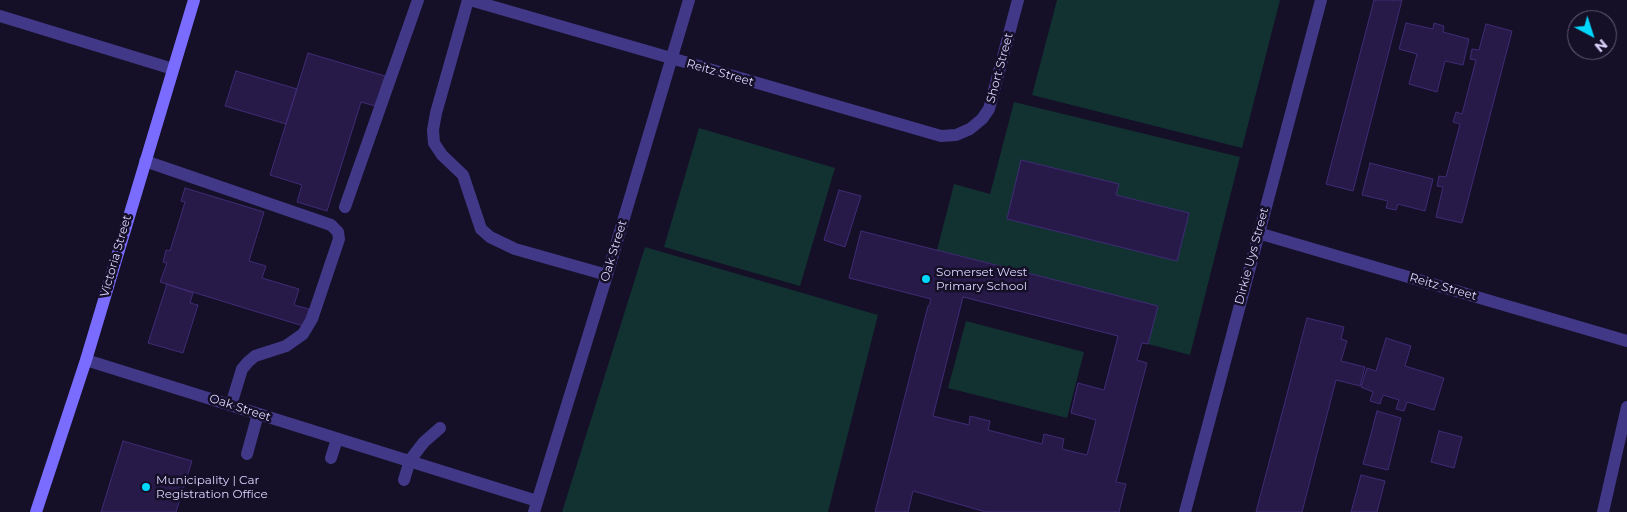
<!DOCTYPE html>
<html>
<head>
<meta charset="utf-8">
<style>
	body { margin:0 }
	#map { position:relative; width:1627px; height:512px; overflow:hidden; background:#150f27; font-family:Montserrat,sans-serif }
	canvas { display:block }
	.north { position:absolute; left:1567px; top:10px; width:50px; height:50px; box-sizing:border-box; background:#150f27; border:1px solid #655e7d; border-radius:50%; rotate:140deg; font-size:14px; font-weight:700; line-height:20px; text-align:center; color:#dcd5ff }
	.north::after { content:''; display:block; margin:auto; width:18px; height:22px; background:#01d6ff; clip-path:polygon(50% 0,100% 100%,50% 72%,0 100%) }
</style>
</head>
<body>
<div id="map">
<canvas width="1627" height="512"></canvas>
<div class="north">N</div>
</div>
<script>
const c = document.querySelector('canvas').getContext('2d');
c.lineJoin = 'round';
function fillPath(path, color) {
  c.fillStyle = color;
  c.fill(path, 'evenodd');
}
function toPath(rows) {
  const path = new Path2D();
  for (const r of rows) {
    path.moveTo(r[0], r[1]);
    for (let i = 2; i < r.length; i += 2) path.lineTo(r[i], r[i + 1]);
  }
  return path;
}
function strokePath(path, color, width, dash) {
  c.strokeStyle = color;
  c.lineWidth = width;
  c.lineCap = dash ? 'butt' : 'round';
  c.setLineDash(dash || []);
  c.stroke(path);
}
function drawText(font, color, halo, rows, align = 'center') {
  c.font = font + ' Montserrat,sans-serif';
  c.lineWidth = 5;
  c.setLineDash([]);
  c.textBaseline = 'middle';
  c.strokeStyle = halo;
  c.fillStyle = color;
  for (const [text, x, y, turn = 0] of rows) {
    c.save();
    c.translate(x, y);
    c.rotate((+turn || 0) * Math.PI / 180);
    c.textAlign = isNaN(turn) ? turn : align;
    if (halo) c.strokeText(text, 0, 0);
    c.fillText(text, 0, 0);
    c.restore();
  }
}
fillPath(toPath([
	[1057,0,1280,0,1242,148,1032,95],
	[1014,102,1240,157,1190,355,1148,344,1157,306,937,250,954,184,990,194],
	[1022,160,1118,184,1116,195,1189,213,1177,261,1007,219],
	[699,128,835,168,800,286,664,247],
	[645,247,878,315,828,512,562,512],
	[966,321,1084,352,1067,418,948,388]
]), '#123131');
const building = toPath([
	[1374,0,1402,0,1353,191,1326,184,1374,0],
	[1406,23,1433,29,1434,23,1444,26,1443,32,1469,39,1463,65,1445,61,1437,92,1409,84,1417,54,1399,49,1406,23],
	[1486,24,1512,31,1462,223,1436,217,1443,187,1437,186,1439,176,1446,177,1460,124,1453,122,1456,112,1462,114,1476,60,1470,59,1472,49,1479,50,1486,24],
	[308,53,385,76,375,106,361,102,327,211,297,202,302,185,270,175,308,53],
	[236,71,297,89,286,124,225,106,236,71],
	[1021,160,1119,184,1116,195,1189,213,1177,261,1007,219,1021,160],
	[1370,163,1433,179,1425,211,1398,204,1396,210,1386,208,1388,201,1362,195,1370,163],
	[185,188,264,212,249,261,266,266,262,278,299,289,294,305,309,309,303,326,160,282,167,263,163,262,166,250,170,251,185,202,181,201,185,188],
	[839,190,861,196,845,247,824,240,839,190],
	[861,231,1158,306,1148,344,1142,343,1137,360,1147,363,1116,482,1126,484,1119,512,986,512,913,491,908,512,875,512,928,306,929,306,931,299,849,278,861,231],
	[963,297,1118,336,1104,390,1078,383,1071,413,1096,420,1087,455,1062,449,1064,439,1044,434,1042,444,988,430,990,421,970,416,969,425,933,416,963,297],
	[167,284,193,293,190,303,198,305,183,353,148,343,167,284],
	[1307,318,1344,327,1341,339,1347,341,1341,361,1365,367,1360,386,1336,380,1302,512,1256,512,1307,318],
	[1386,338,1411,346,1405,366,1444,378,1434,410,1407,402,1404,411,1396,409,1399,400,1383,395,1380,404,1370,401,1373,392,1361,387,1367,368,1376,371,1386,338],
	[1377,411,1401,418,1388,470,1363,464,1377,411],
	[1439,431,1462,437,1454,468,1431,462,1439,431],
	[123,441,192,461,176,512,101,512,123,441],
	[1361,475,1385,481,1377,512,1351,512,1361,475]
]);
fillPath(building, '#271a49');
strokePath(building, '#3f2c75', 1);
strokePath(toPath([
	[468,0,436,113,433,130,434,143,442,155,463,175,481,229,490,237,515,249,607,275],
	[0,16,173,69],
	[145,161,331,225,338,232,339,239,312,319,303,334,286,346,255,356,248,362,242,369,231,405],
	[345,207,418,0],
	[247,454,258,414],
	[331,458,337,439],
	[404,480,410,460,424,442,440,428]
]), '#413987', 12);
strokePath(toPath([
	[470,0,941,136,956,135,970,129,982,119,989,109,1018,0],
	[1258,233,1627,341],
	[86,360,537,501],
	[534,512,607,275,689,0],
	[1185,512,1321,0],
	[1603,512,1627,407]
]), '#413987', 12);
strokePath(toPath([
	[36,512,86,360,194,0]
]), '#796cff', 12);
for (const [x, y, r, color] of [
	[926,279,5,"#01d6ff"],
	[146,487,5,"#01d6ff"]
]) {
  const dot = new Path2D();
  dot.arc(x, y, r, 0, 2 * Math.PI);
  c.fillStyle = color;
  c.fill(dot);
  strokePath(dot, '#150f27', 2);
}
drawText('12px', '#dcd5ff', '#150f27', [
	["Short Street",1000,68,-75],
	["Reitz Street",720,73,16],
	["Oak Street",614,251,-73],
	["Victoria Street",116,256,-74],
	["Dirkie Uys Street",1252,256,-75],
	["Reitz Street",1443,287,16],
	["Oak Street",240,408,18]
]);
drawText('12px', '#dcd5ff', '#150f27', [
	["Somerset West",936,272],
	["Primary School",936,286],
	["Municipality | Car",156,480],
	["Registration Office",156,494]
], 'left');
</script>
</body>
</html>
